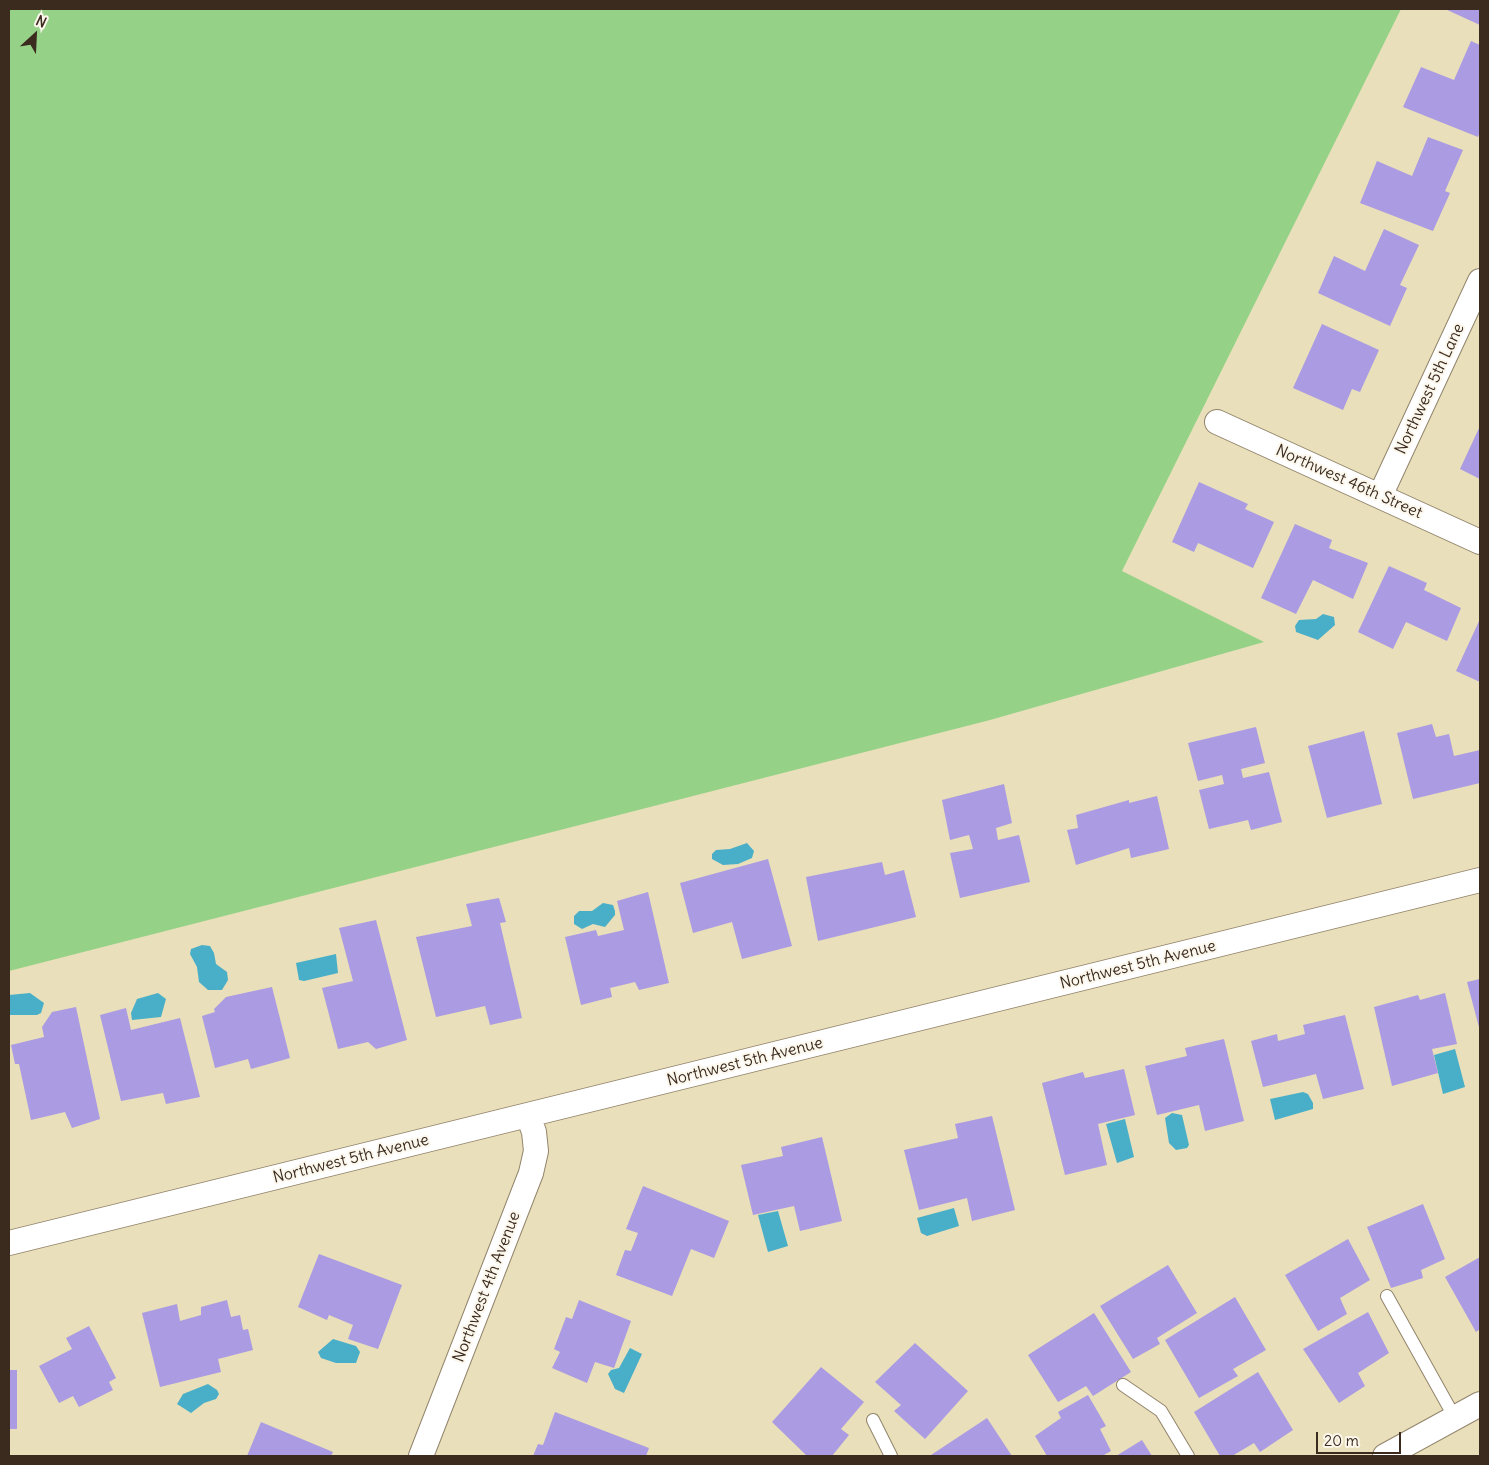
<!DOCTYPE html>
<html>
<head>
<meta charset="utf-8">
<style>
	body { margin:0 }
	#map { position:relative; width:1489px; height:1465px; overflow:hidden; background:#e9dfba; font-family:Delius,sans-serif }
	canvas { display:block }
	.frame { position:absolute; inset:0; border:10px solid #3b2a1e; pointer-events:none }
	.north { position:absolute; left:10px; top:10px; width:50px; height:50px; -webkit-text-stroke:4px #fbf7ec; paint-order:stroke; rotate:25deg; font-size:14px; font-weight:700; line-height:20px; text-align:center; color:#3b2a1e }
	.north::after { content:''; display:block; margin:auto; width:18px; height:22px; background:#3b2a1e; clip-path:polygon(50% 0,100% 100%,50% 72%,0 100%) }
	.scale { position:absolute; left:1316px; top:1432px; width:85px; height:22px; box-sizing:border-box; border:2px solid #3b2a1e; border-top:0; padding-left:6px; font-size:15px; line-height:18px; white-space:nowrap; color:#3b2a1e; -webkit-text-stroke:4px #fbf7ec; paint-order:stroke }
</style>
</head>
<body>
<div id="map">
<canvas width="1489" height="1465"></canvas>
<div class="frame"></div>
<div class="north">N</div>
<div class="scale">20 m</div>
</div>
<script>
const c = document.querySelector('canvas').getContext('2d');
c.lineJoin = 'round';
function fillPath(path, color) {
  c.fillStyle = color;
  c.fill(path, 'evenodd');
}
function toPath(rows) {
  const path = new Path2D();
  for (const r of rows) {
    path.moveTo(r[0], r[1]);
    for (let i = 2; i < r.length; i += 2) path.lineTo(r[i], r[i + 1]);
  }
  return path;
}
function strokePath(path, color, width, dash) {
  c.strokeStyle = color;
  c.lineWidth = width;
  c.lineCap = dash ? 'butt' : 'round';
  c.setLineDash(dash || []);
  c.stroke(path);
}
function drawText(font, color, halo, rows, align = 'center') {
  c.font = font + ' Delius,sans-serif';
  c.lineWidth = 4;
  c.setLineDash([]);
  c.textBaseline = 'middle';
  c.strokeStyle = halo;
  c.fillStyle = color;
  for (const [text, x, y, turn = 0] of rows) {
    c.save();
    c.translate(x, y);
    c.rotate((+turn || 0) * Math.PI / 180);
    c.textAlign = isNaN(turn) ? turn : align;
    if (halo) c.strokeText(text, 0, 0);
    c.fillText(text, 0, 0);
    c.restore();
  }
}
fillPath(toPath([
	[9,9,1401,9,1122,571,1264,642,990,720,9,971]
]), '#95d287');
fillPath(toPath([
	[1323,614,1334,617,1335,625,1318,640,1296,632,1295,626,1299,620,1316,619],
	[747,843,754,851,752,858,738,864,723,865,712,859,712,854,716,850,730,849],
	[603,903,613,905,615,911,615,915,605,927,593,924,582,929,574,924,574,916,579,911,592,911],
	[202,945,210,946,214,953,216,964,227,972,228,980,222,990,208,990,199,982,197,967,190,954,191,949],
	[336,954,338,973,304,981,299,980,296,963],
	[30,993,44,1003,41,1013,37,1015,9,1015,9,995],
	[158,993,166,999,161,1017,132,1020,131,1013,137,999],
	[1455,1049,1465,1087,1443,1094,1434,1055],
	[1303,1092,1308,1094,1313,1103,1313,1109,1275,1120,1270,1099],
	[1172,1113,1182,1115,1189,1145,1187,1148,1176,1150,1169,1143,1165,1118],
	[1125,1119,1134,1157,1117,1163,1106,1124],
	[954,1208,959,1226,927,1236,921,1233,917,1218],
	[778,1211,788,1246,768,1252,758,1215],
	[333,1339,356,1346,360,1352,356,1363,336,1363,321,1358,318,1352],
	[630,1348,642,1354,624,1393,615,1389,608,1374,611,1370,619,1368],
	[208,1384,217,1390,219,1394,216,1399,204,1403,191,1413,177,1404,183,1394]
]), '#49afc8');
fillPath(toPath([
	[1445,9,1480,9,1480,25],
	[1471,41,1480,45,1480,131,1478,137,1403,107,1421,67,1454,80],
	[1428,137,1463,150,1445,191,1450,193,1433,231,1360,203,1377,161,1412,176],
	[1384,229,1419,245,1400,285,1407,288,1390,326,1318,293,1334,256,1365,271],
	[1322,324,1379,350,1360,392,1352,389,1343,410,1293,388],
	[1480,426,1480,479,1460,469],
	[1199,482,1248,504,1245,509,1274,522,1253,568,1198,543,1194,552,1172,542],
	[1295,524,1332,540,1329,548,1368,563,1353,599,1313,580,1296,614,1261,598],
	[1389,566,1427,583,1424,590,1461,608,1447,641,1406,622,1393,649,1358,632],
	[1480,619,1480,682,1456,671],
	[1432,724,1436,737,1449,734,1454,756,1480,750,1480,783,1413,799,1397,733],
	[1256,727,1265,763,1241,769,1243,778,1269,772,1282,822,1251,830,1248,820,1209,829,1199,790,1224,784,1222,775,1198,781,1188,743],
	[1364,731,1382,804,1327,818,1308,746],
	[1004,784,1012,823,996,828,998,840,1019,835,1030,882,960,898,950,853,973,849,969,835,950,840,942,800],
	[1157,796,1169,849,1131,858,1129,848,1076,865,1067,830,1078,828,1076,815,1129,800,1129,803],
	[768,859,792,946,742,959,732,922,693,933,680,883],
	[882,862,885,875,904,870,916,917,818,941,806,877],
	[648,892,669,983,639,990,635,982,610,988,612,997,581,1005,565,937,596,930,598,936,624,930,617,901],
	[499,898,506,922,500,923,522,1018,490,1025,485,1006,436,1017,416,937,472,926,466,904],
	[376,920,407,1040,376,1049,368,1042,338,1049,322,988,353,981,339,928],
	[1480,979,1480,1031,1467,982],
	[272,987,290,1058,251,1069,248,1059,215,1068,202,1016,215,1012,214,1009,226,997],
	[1445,993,1457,1044,1432,1049,1438,1073,1392,1086,1374,1007,1418,995,1420,1000],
	[76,1007,100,1119,72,1128,65,1112,31,1120,19,1064,15,1064,11,1045,44,1037,42,1027,52,1012],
	[126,1008,131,1030,180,1018,200,1097,166,1104,163,1093,121,1101,100,1015],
	[1345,1015,1364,1089,1323,1099,1316,1074,1263,1087,1251,1041,1277,1034,1278,1041,1305,1034,1303,1025],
	[1224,1039,1244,1121,1205,1131,1199,1105,1157,1115,1145,1066,1187,1056,1185,1048],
	[1124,1069,1135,1115,1098,1124,1107,1165,1065,1175,1042,1083,1083,1072,1085,1078],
	[992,1116,1015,1210,972,1221,967,1198,919,1210,904,1150,958,1138,955,1124],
	[822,1137,842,1221,800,1231,794,1206,753,1215,741,1165,783,1156,781,1147],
	[643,1186,729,1221,714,1258,691,1249,672,1296,616,1275,625,1250,631,1251,638,1233,626,1229],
	[1423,1204,1445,1259,1421,1270,1423,1278,1391,1288,1367,1227],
	[1348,1239,1370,1280,1340,1298,1347,1314,1318,1331,1285,1275],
	[319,1254,402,1285,378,1349,348,1339,353,1325,329,1315,327,1320,298,1307],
	[1480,1257,1480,1329,1476,1332,1445,1277],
	[1168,1265,1197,1313,1157,1338,1160,1344,1133,1359,1100,1306],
	[1235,1297,1266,1350,1233,1369,1238,1376,1199,1398,1165,1340],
	[227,1300,231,1317,240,1315,243,1330,248,1329,253,1350,218,1359,221,1372,160,1387,142,1313,177,1304,180,1321,201,1315,201,1307],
	[579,1300,631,1321,614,1368,595,1362,587,1383,552,1368,560,1352,554,1349,566,1317,572,1319],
	[1368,1312,1389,1353,1358,1373,1365,1386,1339,1403,1303,1349],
	[1094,1313,1131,1372,1093,1396,1086,1386,1058,1402,1028,1355],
	[89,1326,116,1378,109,1382,113,1390,79,1407,73,1396,59,1403,39,1366,72,1349,66,1338],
	[915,1343,968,1391,925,1439,894,1411,901,1405,875,1382],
	[821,1367,864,1402,841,1429,849,1435,832,1456,807,1456,772,1422],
	[9,1370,17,1370,17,1429,9,1429],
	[1258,1372,1293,1430,1260,1452,1254,1443,1232,1456,1220,1456,1194,1412],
	[1088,1395,1106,1426,1100,1429,1111,1451,1102,1456,1047,1456,1035,1436,1061,1418,1058,1412],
	[555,1412,649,1448,646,1456,533,1456,538,1444,543,1445],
	[987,1418,1012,1456,931,1455],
	[261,1422,333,1452,331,1456,247,1456],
	[1142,1440,1152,1456,1116,1456]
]), '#aa9be2');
const service = toPath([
	[1387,1296,1455,1418],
	[1123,1385,1161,1411,1188,1456],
	[873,1420,891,1456]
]);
const minor = toPath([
	[1217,422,1480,542],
	[1380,496,1480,281],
	[9,1243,1480,880],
	[421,1456,531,1173,536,1151,534,1132,528,1115],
	[1385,1456,1480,1404]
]);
strokePath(service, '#92846c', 14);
strokePath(minor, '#92846c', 26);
strokePath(service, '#fff', 12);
strokePath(minor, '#fff', 24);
drawText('16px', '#3b2a1e', '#fbf7ec', [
	["Northwest 5th Lane",1430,389,-65],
	["Northwest 46th Street",1349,482,24],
	["Northwest 5th Avenue",1138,965,-14],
	["Northwest 5th Avenue",745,1062,-14],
	["Northwest 5th Avenue",351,1159,-14],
	["Northwest 4th Avenue",487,1287,-69]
]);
</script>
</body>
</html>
